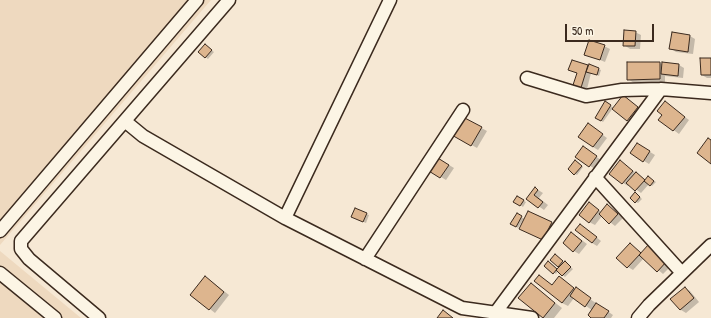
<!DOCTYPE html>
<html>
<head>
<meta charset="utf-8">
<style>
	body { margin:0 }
	#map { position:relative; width:711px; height:318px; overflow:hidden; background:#f6e8d4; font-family:"Patrick Hand",sans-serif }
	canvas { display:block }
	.scale { position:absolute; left:565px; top:24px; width:89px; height:18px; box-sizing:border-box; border:2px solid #3b2a1e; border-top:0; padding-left:5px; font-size:12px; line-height:14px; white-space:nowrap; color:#3b2a1e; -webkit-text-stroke:3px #fcf5e5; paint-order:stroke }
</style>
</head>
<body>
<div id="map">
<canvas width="711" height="318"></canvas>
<div class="scale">50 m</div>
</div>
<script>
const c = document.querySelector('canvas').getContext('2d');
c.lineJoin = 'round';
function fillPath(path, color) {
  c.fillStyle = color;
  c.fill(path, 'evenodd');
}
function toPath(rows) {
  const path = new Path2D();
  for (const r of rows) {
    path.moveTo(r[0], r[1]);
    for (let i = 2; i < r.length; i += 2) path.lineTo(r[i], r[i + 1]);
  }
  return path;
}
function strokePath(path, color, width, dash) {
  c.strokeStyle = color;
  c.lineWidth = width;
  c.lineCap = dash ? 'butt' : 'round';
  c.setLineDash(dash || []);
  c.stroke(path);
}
fillPath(toPath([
	[0,0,211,0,0,245],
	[0,251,81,318,0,318]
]), '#eed9bf');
fillPath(toPath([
	[635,32,641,35,640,49,630,49,624,45],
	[690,36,695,39,693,54,676,52,670,48],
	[604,46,610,49,605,62,585,54],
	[207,47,214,52,208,59,199,52],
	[711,59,711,78,707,78,702,75],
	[659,63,663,64,679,65,684,68,683,78,665,76,665,82,634,83,628,79],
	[587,65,601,70,599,76,591,73,586,93,573,88,578,74,570,70],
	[623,96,643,111,633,123,613,108,603,122,596,117,606,103,614,108],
	[670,106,689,120,679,134,660,120],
	[461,117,487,131,477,148,452,134],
	[593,128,607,138,598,150,593,147],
	[642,147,655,155,649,164,631,153],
	[588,151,601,160,595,169,576,157],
	[439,159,454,168,446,180,426,168],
	[578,162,583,167,577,175,575,174],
	[625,165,646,180,651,179,656,182,652,186,649,184,641,193,630,185,628,186,623,183,610,174],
	[535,188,543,193,539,198,548,205,544,210,527,198],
	[637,194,642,199,638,203,636,202],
	[517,197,526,202,523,207,515,201],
	[594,206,601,212,608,206,623,218,615,226,602,216,595,225,589,222],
	[355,209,369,215,366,223,354,218],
	[517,215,525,219,551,223,556,226,549,242,523,220,518,228,511,224],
	[585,228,601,241,597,246,592,243],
	[572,233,587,244,579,254,574,251],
	[630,244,642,253,672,265,663,274,644,258,633,270,628,267],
	[557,257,573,269,565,277,558,271,556,274,546,266,558,270,561,267],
	[211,281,229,295,215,313,192,295],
	[564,281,613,315,611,318,593,318,592,310,574,298,568,306,562,303,553,286],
	[531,284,562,308,554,318,544,318,519,298],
	[685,288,690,291,699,302,686,313,681,310,672,299]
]), '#0003');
const building = toPath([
	[624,30,636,31,635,46,623,46,624,30],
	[672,32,690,35,688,52,669,49,672,32],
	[589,40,605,45,600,60,584,55,589,40],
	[205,44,212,50,205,58,198,52,205,44],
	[700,58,711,58,711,75,701,75,700,58],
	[572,60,588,65,580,91,572,88,577,73,568,70,572,60],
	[627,62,660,62,660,79,627,80,627,62],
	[662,62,679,64,678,76,661,74,662,62],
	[589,64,599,68,597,75,586,72,589,64],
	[623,95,638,107,627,121,612,109,623,95],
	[605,101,611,105,601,121,595,118,605,101],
	[665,101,685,117,673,131,658,120,662,115,657,111,665,101],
	[461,116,482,127,471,146,450,134,461,116],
	[588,123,603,134,593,147,578,137,588,123],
	[708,138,711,140,711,164,697,153,708,138],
	[637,143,650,151,643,162,630,153,637,143],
	[583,146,597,156,589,167,575,157,583,146],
	[433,155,449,165,440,178,424,168,433,155],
	[575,160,582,166,574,175,568,169,575,160],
	[620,160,633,171,622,184,609,174,620,160],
	[636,172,645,180,635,191,626,183,636,172],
	[648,176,654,181,650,186,644,181,648,176],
	[535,187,538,190,534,195,543,202,538,208,526,199,535,187],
	[635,192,640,197,635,203,630,198,635,192],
	[517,196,524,200,520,206,513,202,517,196],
	[589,202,599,210,589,223,579,215,589,202],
	[607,204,618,214,609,224,599,214,607,204],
	[355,208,367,213,363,222,351,217,355,208],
	[528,211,552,222,543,240,519,229,528,211],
	[517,213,522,216,516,227,510,224,517,213],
	[580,224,597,237,592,243,575,230,580,224],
	[571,232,582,241,573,252,563,243,571,232],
	[630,243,641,253,627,268,616,258,630,243],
	[649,244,667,261,657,272,639,255,649,244],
	[555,254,563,261,558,267,550,260,555,254],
	[548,261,557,269,553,274,544,266,548,261],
	[565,261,571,267,562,276,556,270,565,261],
	[539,275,552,285,559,276,574,288,562,303,534,281,539,275],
	[205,276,224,292,209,310,190,295,205,276],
	[531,283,555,303,543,318,518,298,531,283],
	[576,287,591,298,585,307,570,296,576,287],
	[685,287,694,298,680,310,670,299,685,287],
	[596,303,609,311,604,318,591,318,588,315,596,303],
	[443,310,453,318,437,318,443,310]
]);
fillPath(building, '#ddb58e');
strokePath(building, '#3b2a1e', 1);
const minor = toPath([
	[527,78,586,96,622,90,661,89,711,93],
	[126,122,143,136,285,218,462,308,532,318],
	[595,177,682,273],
	[285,218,390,0],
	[0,231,197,0],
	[365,259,463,110],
	[0,273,55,318],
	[496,312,661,89],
	[99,318,29,259,21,249,21,241,229,0],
	[638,318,649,305,711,245]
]);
strokePath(minor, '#3b2a1e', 15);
strokePath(minor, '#fcf5e5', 12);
</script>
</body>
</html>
